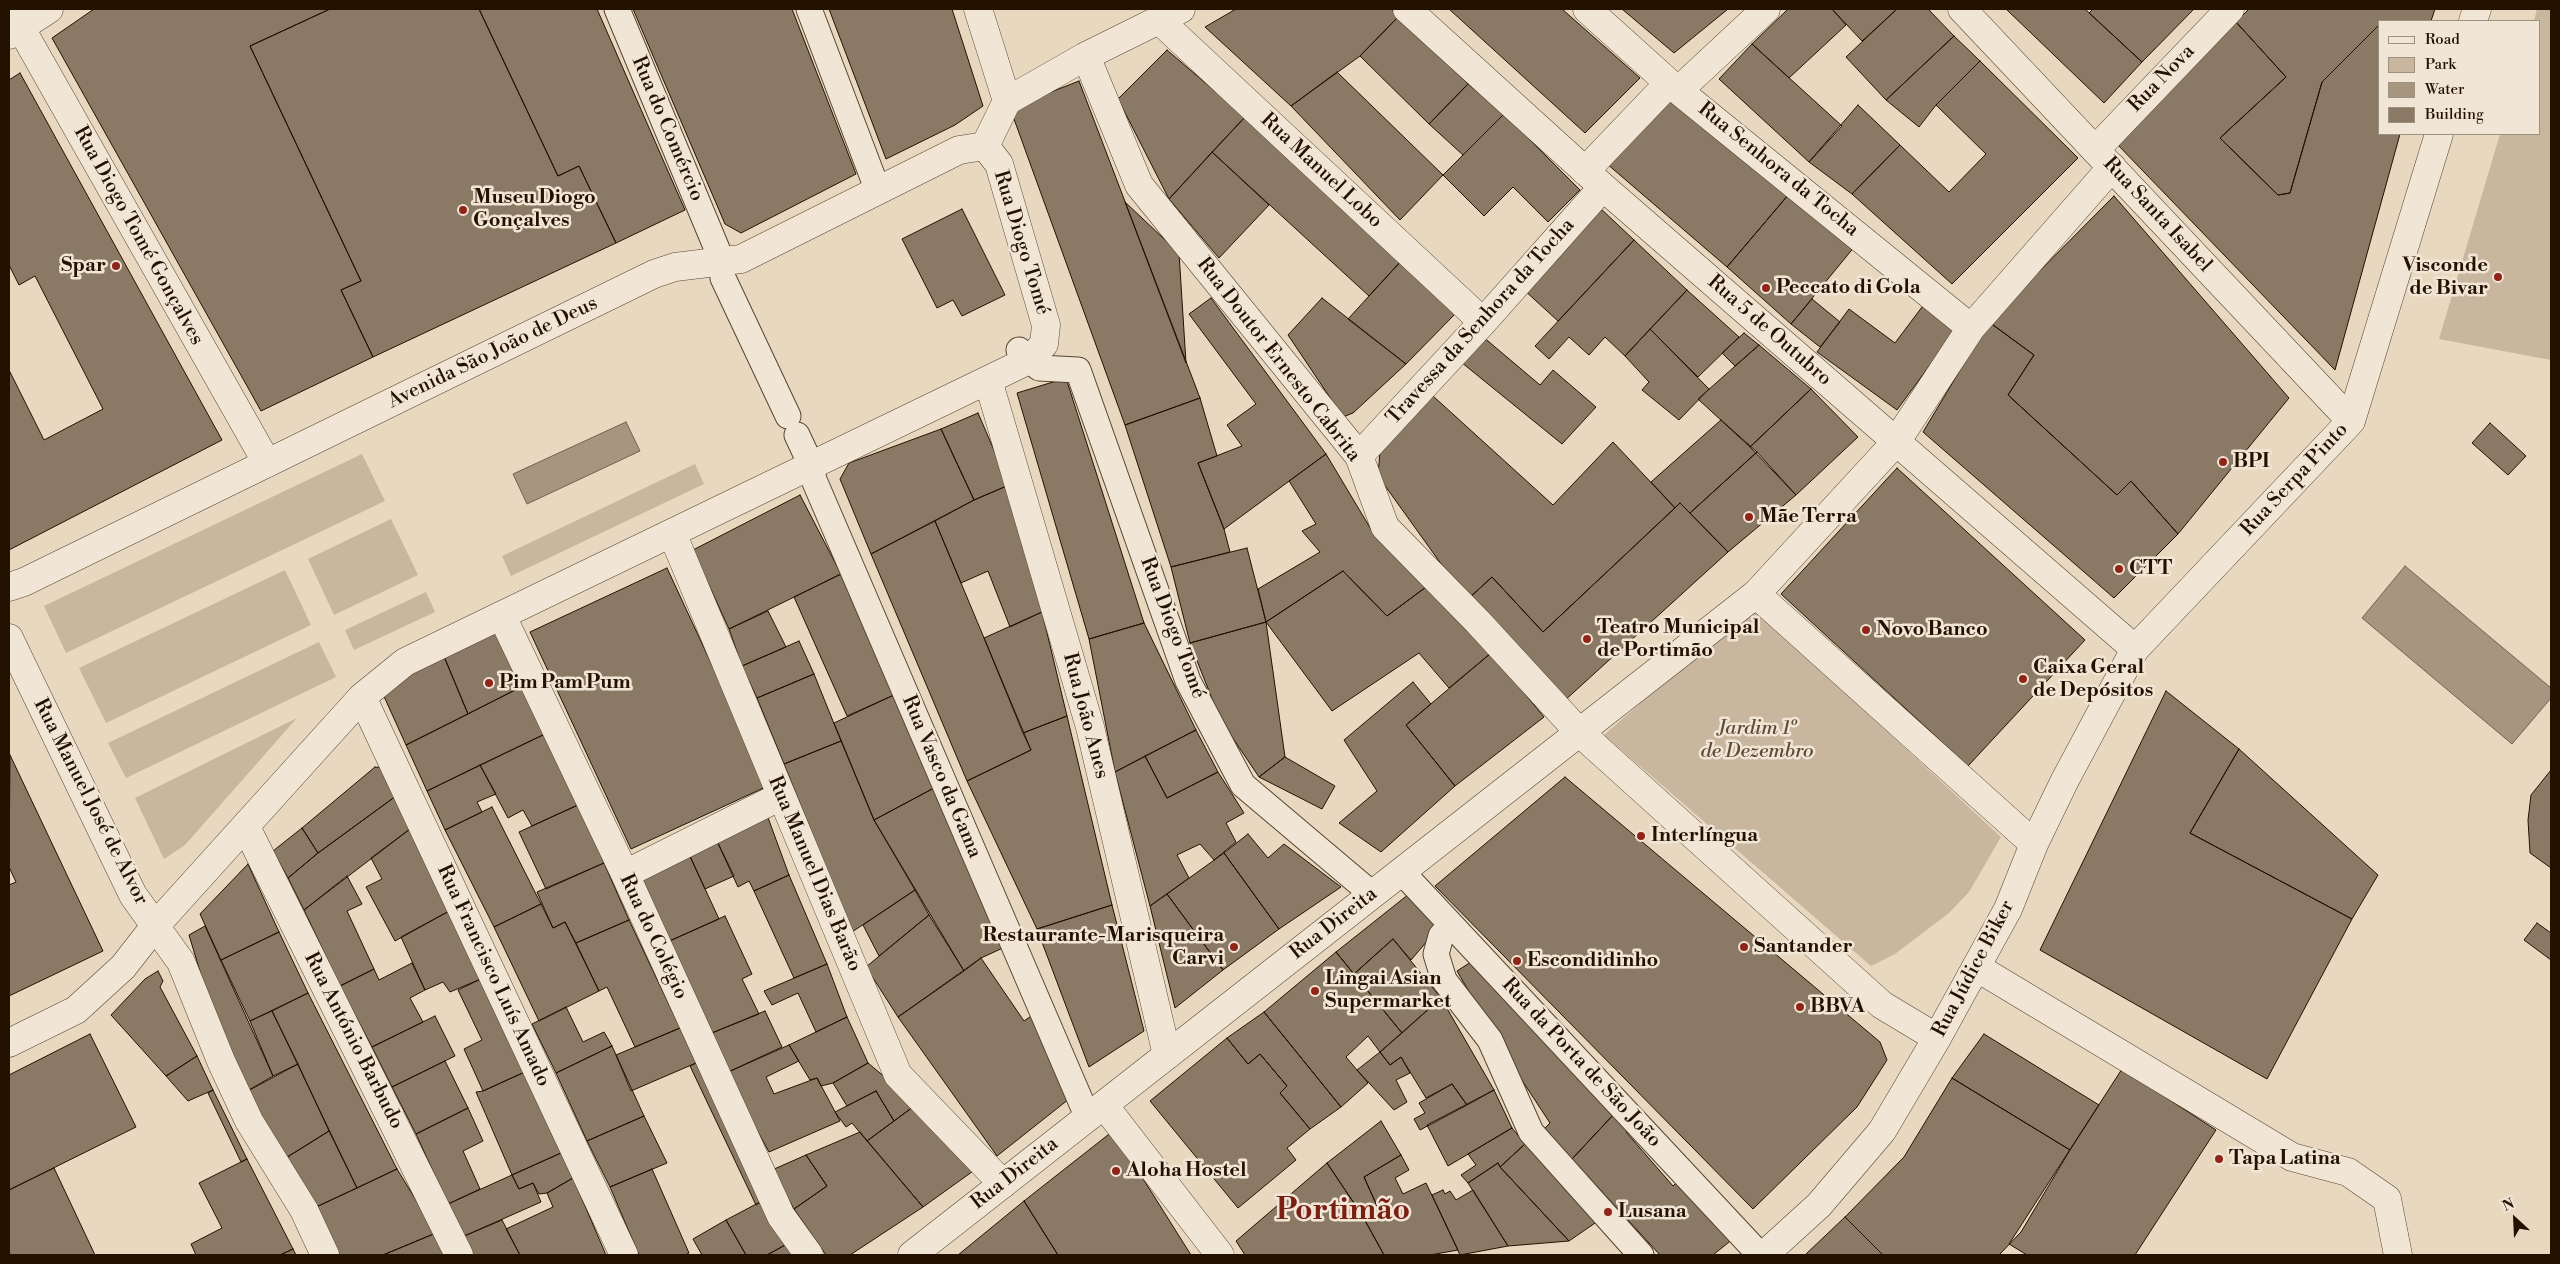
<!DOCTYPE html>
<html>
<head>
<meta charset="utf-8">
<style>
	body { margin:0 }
	#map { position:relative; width:2560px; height:1264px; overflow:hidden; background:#e9d8c0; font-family:"Libre Bodoni",serif }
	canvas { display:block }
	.frame { position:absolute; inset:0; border:10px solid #241200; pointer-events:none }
	.legend { position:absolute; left:2378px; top:20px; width:162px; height:115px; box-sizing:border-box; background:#f1e6d6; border:1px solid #9f9180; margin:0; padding:6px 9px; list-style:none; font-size:15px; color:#241200 }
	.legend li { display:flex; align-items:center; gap:10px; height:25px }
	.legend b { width:25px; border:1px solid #9f9180 }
	.north { position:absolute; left:2490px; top:1194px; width:50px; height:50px; -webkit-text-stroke:4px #f1e6d6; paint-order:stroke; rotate:335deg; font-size:14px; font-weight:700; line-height:20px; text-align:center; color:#241200 }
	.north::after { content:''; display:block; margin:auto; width:18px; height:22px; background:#241200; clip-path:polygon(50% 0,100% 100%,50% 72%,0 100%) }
</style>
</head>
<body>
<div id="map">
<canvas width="2560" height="1264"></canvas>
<div class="frame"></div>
<ul class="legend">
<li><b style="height:6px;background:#f1e6d6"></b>Road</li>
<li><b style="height:14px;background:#c8b69f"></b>Park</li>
<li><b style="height:14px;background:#a6957f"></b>Water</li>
<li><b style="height:14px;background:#8a7964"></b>Building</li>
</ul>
<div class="north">N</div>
</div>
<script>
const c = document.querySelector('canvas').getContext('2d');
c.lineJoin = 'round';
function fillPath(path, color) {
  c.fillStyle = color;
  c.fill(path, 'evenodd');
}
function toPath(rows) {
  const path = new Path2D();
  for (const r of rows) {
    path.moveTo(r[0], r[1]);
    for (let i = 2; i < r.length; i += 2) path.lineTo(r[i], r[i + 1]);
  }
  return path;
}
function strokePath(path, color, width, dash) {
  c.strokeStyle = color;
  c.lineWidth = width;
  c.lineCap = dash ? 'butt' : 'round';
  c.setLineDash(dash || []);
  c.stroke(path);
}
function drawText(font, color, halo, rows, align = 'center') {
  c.font = font + ' "Libre Bodoni",serif';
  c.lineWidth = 5;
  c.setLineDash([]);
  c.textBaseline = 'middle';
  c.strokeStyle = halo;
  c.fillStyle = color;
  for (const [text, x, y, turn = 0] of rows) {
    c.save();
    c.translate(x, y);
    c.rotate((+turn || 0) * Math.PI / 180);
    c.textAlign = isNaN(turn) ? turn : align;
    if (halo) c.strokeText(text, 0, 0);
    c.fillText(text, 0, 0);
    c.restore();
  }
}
fillPath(toPath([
	[2537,9,2551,9,2551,360,2439,339,2500,134,2539,134,2539,21,2534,21],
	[362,454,385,501,66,653,44,606],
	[695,464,704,484,511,576,502,556],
	[391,519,418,575,334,615,308,559],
	[285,570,311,625,106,723,79,668],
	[426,592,435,612,354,650,345,630],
	[1757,611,2001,837,1969,892,1949,913,1895,954,1871,966,1604,735,1691,659],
	[319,642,336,677,126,778,108,743],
	[297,718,185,845,164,859,135,798]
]), '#c8b69f');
const water = toPath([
	[626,422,640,451,527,504,513,474,626,422],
	[2405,566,2551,688,2551,698,2512,744,2362,618,2405,566]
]);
fillPath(water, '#a6957f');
strokePath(water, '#72614c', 1);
const building = toPath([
	[94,9,330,9,250,46,361,281,341,290,373,357,261,411,52,38,94,9],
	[330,9,479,9,558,176,579,166,616,243,373,357,341,290,361,281,250,46,330,9],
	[479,9,597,9,685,210,616,243,579,166,558,176,479,9],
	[633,9,792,9,856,174,741,233,725,224,633,9],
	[829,9,952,9,983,106,955,125,886,159,829,9],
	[1236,9,1391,9,1399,16,1360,56,1291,106,1205,27,1236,9],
	[1449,9,1562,9,1640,78,1585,133,1449,9],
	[1622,9,1728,9,1674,53,1622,9],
	[1788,9,1832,9,1846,25,1789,78,1752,44,1788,9],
	[1832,9,1897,9,1862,41,1832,9],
	[1897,9,1928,9,1954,36,1886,100,1846,57,1897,9],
	[2006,9,2085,9,2142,62,2104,103,2006,9],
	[2093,9,2194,9,2142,62,2089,13,2093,9],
	[2249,9,2435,9,2431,21,2379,21,2379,25,2322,82,2290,193,2278,195,2220,138,2286,77,2236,22,2249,9],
	[1399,16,1468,84,1429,124,1360,56,1399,16],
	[2236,22,2286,77,2220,138,2278,195,2290,193,2322,82,2379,25,2379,134,2400,134,2335,370,2116,143,2236,22],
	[1954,36,1980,61,1936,105,1919,127,1886,100,1954,36],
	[1752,44,1842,126,1809,162,1719,79,1752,44],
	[1167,50,1245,117,1169,199,1118,99,1167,50],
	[1980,61,2078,158,1952,284,1852,194,1900,145,1949,192,1986,154,1936,105,1980,61],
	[1337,72,1443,175,1400,220,1291,106,1337,72],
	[20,73,222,440,9,550,9,370,44,440,103,409,35,276,19,285,9,265,9,80,20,73],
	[1079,81,1200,398,1125,425,1010,108,1079,81],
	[1468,84,1504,114,1463,155,1429,124,1468,84],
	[1668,91,1789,194,1727,267,1606,163,1668,91],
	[1858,105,1900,145,1852,194,1809,162,1858,105],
	[1504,114,1580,190,1548,222,1513,187,1484,216,1443,175,1504,114],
	[1245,117,1402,260,1369,296,1212,152,1245,117],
	[1212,152,1269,205,1219,258,1169,199,1212,152],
	[1789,194,1855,246,1791,324,1727,267,1789,194],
	[2114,196,2289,398,2178,534,2131,481,2117,495,2008,395,2034,355,1989,322,2114,196],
	[1125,202,1179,253,1186,363,1125,202],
	[1599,207,1634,240,1558,321,1523,289,1599,207],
	[962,209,1005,295,962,316,953,300,937,308,902,239,962,209],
	[1634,240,1687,290,1625,356,1605,337,1589,355,1569,337,1549,359,1535,346,1634,240],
	[1402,260,1457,312,1406,364,1348,319,1402,260],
	[1687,290,1739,337,1698,377,1650,329,1687,290],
	[1211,298,1326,454,1224,529,1198,463,1242,446,1227,425,1256,404,1189,314,1211,298],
	[1322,298,1406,364,1353,413,1343,417,1288,335,1322,298],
	[1812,299,1840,322,1820,347,1791,324,1812,299],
	[1925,303,1957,328,1897,410,1817,352,1849,309,1895,343,1925,303],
	[1989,322,2034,355,2008,395,2117,495,2131,481,2178,534,2114,598,1923,432,1989,322],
	[1650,329,1709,389,1679,420,1642,390,1649,382,1625,356,1650,329],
	[1744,333,1759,345,1735,366,1722,353,1744,333],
	[1482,336,1540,385,1553,370,1596,407,1562,444,1461,362,1482,336],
	[1759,345,1811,389,1750,447,1698,399,1759,345],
	[1066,378,1144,623,1089,639,1017,393,1066,378],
	[1811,389,1858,437,1796,495,1750,447,1811,389],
	[1433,396,1553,505,1613,442,1675,508,1543,632,1492,577,1467,600,1378,476,1380,451,1433,396],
	[1200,398,1217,456,1198,463,1224,529,1230,552,1171,567,1125,425,1200,398],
	[978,413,1009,485,974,500,941,429,978,413],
	[1721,420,1757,452,1690,513,1680,503,1675,508,1651,482,1721,420],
	[2490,423,2526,456,2508,475,2472,443,2490,423],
	[941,429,974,500,871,554,840,479,849,463,941,429],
	[1757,452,1796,495,1728,552,1690,513,1757,452],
	[1326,454,1372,531,1426,587,1387,616,1343,571,1266,622,1258,589,1320,552,1302,531,1316,524,1289,481,1326,454],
	[1897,468,2085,640,1968,766,1781,594,1897,468],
	[1009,485,1042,612,1010,627,988,571,961,583,935,521,974,500,1009,485],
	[800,495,841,574,729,629,693,550,800,495],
	[1680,503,1728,552,1563,702,1467,600,1492,577,1543,632,1680,503],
	[935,521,1031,750,967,781,871,554,935,521],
	[1247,548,1266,622,1190,643,1171,567,1247,548],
	[667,568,768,786,631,849,530,632,667,568],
	[1343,571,1387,616,1426,587,1491,653,1449,688,1419,653,1332,711,1266,622,1343,571],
	[841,574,894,695,847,716,794,597,841,574],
	[768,611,786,647,742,666,729,629,768,611],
	[1042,612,1067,716,1023,733,984,638,1042,612],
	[1266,622,1285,757,1259,777,1220,719,1190,643,1266,622],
	[1144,623,1196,730,1115,772,1089,639,1144,623],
	[499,631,523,686,468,714,443,654,499,631],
	[799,641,814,674,757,698,742,666,799,641],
	[1491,653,1544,717,1455,786,1406,725,1491,653],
	[443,654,468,714,406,745,382,692,443,654],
	[814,674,841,741,784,764,757,698,814,674],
	[1413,682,1431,704,1406,725,1455,786,1381,852,1339,823,1377,791,1344,740,1413,682],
	[523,686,547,733,427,791,406,745,523,686],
	[2166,691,2239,749,2190,833,2352,919,2267,1079,2040,950,2166,691],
	[894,695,934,788,874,820,834,723,894,695],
	[1067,716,1112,905,1037,929,967,781,1031,750,1023,733,1067,716],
	[1196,730,1218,772,1167,798,1145,756,1196,730],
	[547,733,580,804,532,826,523,810,508,818,480,765,547,733],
	[841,741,874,820,915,890,852,932,784,764,841,741],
	[2239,749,2378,875,2352,919,2190,833,2239,749],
	[10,755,103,951,9,996,9,885,16,882,9,867,10,755],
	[1145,756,1167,798,1218,772,1244,813,1226,823,1236,842,1214,860,1200,844,1177,855,1189,878,1150,906,1115,772,1145,756],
	[1285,757,1335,786,1322,809,1259,777,1285,757],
	[480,765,496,794,477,802,482,812,445,830,427,791,480,765],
	[375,767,386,768,396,796,318,853,302,828,375,767],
	[2551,770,2551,868,2530,853,2528,820,2531,795,2551,770],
	[1565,777,1880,1042,1887,1060,1857,1107,1753,1209,1435,886,1565,777],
	[934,788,1005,947,981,958,964,971,874,820,934,788],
	[396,796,410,829,304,910,288,878,318,853,396,796],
	[580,804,604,863,546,889,519,832,580,804],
	[492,807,541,904,494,927,445,830,492,807],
	[767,815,789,875,754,891,749,881,738,887,716,839,767,815],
	[302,828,318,853,288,878,273,851,302,828],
	[410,829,451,910,395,941,366,887,382,879,371,858,410,829],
	[1248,834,1268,858,1284,844,1341,887,1279,929,1224,853,1248,834],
	[716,839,734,876,705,889,688,852,716,839],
	[688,852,719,919,665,943,634,876,688,852],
	[1224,853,1279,929,1223,970,1167,894,1224,853],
	[604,863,629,920,576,943,565,922,553,928,537,892,604,863],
	[248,864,279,932,221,960,200,914,248,864],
	[789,875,827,964,794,978,754,891,789,875],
	[347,876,362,904,347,911,374,969,340,986,304,910,347,876],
	[915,890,929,915,879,956,863,925,915,890],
	[1167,894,1223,970,1175,1008,1150,906,1167,894],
	[1409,894,1440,926,1411,960,1393,939,1354,974,1336,952,1409,894],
	[541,904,553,928,565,922,599,991,539,1021,494,927,541,904],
	[1112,905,1144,1031,1089,1067,1037,929,1112,905],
	[451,910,483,978,450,992,443,982,425,990,401,937,451,910],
	[929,915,964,971,898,1017,866,967,929,915],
	[725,916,752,974,742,979,759,1014,707,1035,665,943,725,916],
	[629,920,680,1028,635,1047,607,987,599,991,576,943,629,920],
	[2537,923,2551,933,2551,960,2524,940,2537,923],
	[205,926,273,1076,242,1094,221,1041,189,935,205,926],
	[279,932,308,993,250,1021,221,960,279,932],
	[1393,939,1441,998,1402,1033,1354,974,1393,939],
	[1336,952,1402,1033,1380,1052,1368,1036,1346,1057,1368,1083,1341,1107,1264,1012,1336,952],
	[981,958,1024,1021,1034,1014,1069,1099,997,1156,898,1017,981,958],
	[1471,962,1615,1113,1572,1159,1544,1129,1550,1123,1510,1062,1457,971,1471,962],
	[412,963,425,990,410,998,423,1022,372,1047,340,986,374,969,379,980,412,963],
	[827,964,847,1017,816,1032,798,993,772,1005,764,991,827,964],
	[158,971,163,981,160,987,197,1056,166,1076,111,1015,145,979,158,971],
	[483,978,527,1071,483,1091,464,1049,482,1040,458,990,483,978],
	[308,993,397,1169,357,1188,272,1011,308,993],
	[1441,998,1494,1090,1467,1105,1452,1084,1426,1098,1401,1057,1390,1065,1380,1052,1441,998],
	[566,1007,583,1042,604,1032,612,1046,556,1073,532,1024,566,1007],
	[272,1011,298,1064,273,1076,250,1021,272,1011],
	[765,1011,782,1047,726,1073,707,1035,765,1011],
	[1264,1012,1341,1107,1310,1129,1280,1093,1287,1086,1260,1054,1248,1064,1227,1038,1264,1012],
	[435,1016,455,1056,392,1087,372,1047,435,1016],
	[847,1017,868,1063,833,1083,821,1086,817,1078,810,1080,789,1045,847,1017],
	[680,1028,696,1063,631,1091,616,1055,680,1028],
	[90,1034,136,1127,9,1190,9,1075,90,1034],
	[1984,1034,2099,1105,2070,1150,1952,1078,1984,1034],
	[1227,1038,1248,1064,1260,1054,1287,1086,1280,1093,1310,1129,1287,1148,1296,1160,1238,1208,1150,1101,1227,1038],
	[789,1045,799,1061,766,1077,774,1094,817,1078,840,1121,769,1152,726,1073,789,1045],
	[612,1046,644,1116,587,1141,556,1073,612,1046],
	[1380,1052,1390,1065,1401,1057,1410,1073,1396,1080,1407,1102,1394,1110,1357,1070,1380,1052],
	[197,1056,213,1090,188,1101,166,1076,197,1056],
	[445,1061,468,1108,416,1134,392,1087,445,1061],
	[696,1063,762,1201,756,1205,690,1066,696,1063],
	[868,1063,917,1104,894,1121,876,1091,847,1106,833,1083,868,1063],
	[298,1064,329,1131,281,1161,242,1094,298,1064],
	[2122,1069,2216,1130,2135,1255,2027,1255,2009,1244,2122,1069],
	[527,1071,561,1153,512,1175,476,1092,483,1091,527,1071],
	[1952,1078,2070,1150,2021,1232,1999,1255,1883,1255,1845,1217,1904,1157,1952,1078],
	[1452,1084,1467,1105,1420,1130,1414,1119,1425,1113,1419,1103,1452,1084],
	[213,1090,247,1159,241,1162,208,1093,213,1090],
	[1494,1090,1512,1128,1448,1166,1427,1125,1494,1090],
	[876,1091,894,1121,867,1141,852,1123,846,1127,835,1112,876,1091],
	[917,1104,976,1169,923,1207,867,1141,917,1104],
	[468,1108,483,1141,463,1151,480,1189,448,1204,416,1134,468,1108],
	[1615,1113,1631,1127,1626,1132,1673,1186,1678,1181,1734,1238,1713,1255,1660,1255,1572,1159,1615,1113],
	[644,1116,667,1163,610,1187,587,1141,644,1116],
	[1381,1121,1401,1155,1364,1177,1378,1208,1362,1215,1327,1163,1381,1121],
	[1512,1128,1525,1144,1500,1167,1498,1163,1468,1183,1461,1175,1476,1165,1468,1154,1512,1128],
	[329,1131,357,1188,314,1208,281,1161,329,1131],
	[1113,1131,1191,1255,1058,1255,1024,1201,1113,1131],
	[860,1132,923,1207,850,1255,826,1255,794,1209,827,1186,806,1155,860,1132],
	[1525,1144,1598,1221,1569,1241,1500,1167,1525,1144],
	[561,1153,573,1178,547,1193,539,1194,533,1183,519,1189,512,1175,561,1153],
	[806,1155,827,1186,794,1209,772,1170,806,1155],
	[1401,1155,1409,1170,1395,1178,1403,1194,1426,1183,1458,1250,1430,1255,1384,1255,1362,1215,1378,1208,1364,1177,1401,1155],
	[247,1159,293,1249,280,1255,196,1255,191,1244,222,1228,199,1183,247,1159],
	[1327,1163,1362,1215,1384,1255,1245,1255,1236,1241,1327,1163],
	[1498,1163,1500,1167,1569,1241,1508,1246,1468,1183,1498,1163],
	[54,1168,95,1255,9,1255,9,1190,54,1168],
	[397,1169,436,1233,383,1255,336,1255,314,1208,397,1169],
	[652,1169,689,1253,685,1255,639,1255,610,1187,652,1169],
	[512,1175,519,1189,533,1183,541,1202,462,1237,448,1204,512,1175],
	[573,1178,606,1255,520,1255,506,1229,553,1207,547,1193,573,1178],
	[1443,1190,1445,1194,1450,1191,1456,1200,1473,1190,1508,1246,1460,1255,1432,1195,1443,1190],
	[762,1201,787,1244,767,1255,746,1255,726,1220,762,1201],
	[1024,1201,1058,1255,958,1255,1024,1201],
	[1845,1217,1883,1255,1805,1255,1845,1217],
	[502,1220,520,1255,469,1255,462,1237,502,1220],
	[726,1220,746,1255,702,1255,693,1239,726,1220],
	[436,1233,443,1255,383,1255,436,1233],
	[787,1244,793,1255,767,1255,787,1244],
	[293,1249,296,1255,280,1255,293,1249]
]);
fillPath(building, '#8a7964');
strokePath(building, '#241200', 1);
const pedestrian = toPath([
	[617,9,717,249],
	[809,9,878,191],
	[723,278,788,416],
	[1019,350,1039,368,1078,370,1188,681,1243,785,1372,894],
	[797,435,811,465,814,480,1088,1118],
	[1401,871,1760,1255],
	[1451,925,1441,936,1436,954,1444,980,1490,1040,1531,1132,1641,1255]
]);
const minor = toPath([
	[10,9,267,463],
	[1407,9,1603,187,2135,649],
	[1587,9,1669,83,1971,328],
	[1159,20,1483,322],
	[9,35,49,9],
	[1086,56,1139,185,1359,456,1385,527,1478,622,1579,732,1882,1005,1937,1038],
	[1679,90,1766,9],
	[1007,101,1086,56,1181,9],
	[2095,150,2230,9],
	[1585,171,1669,83],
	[988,380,1090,727,1167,1055],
	[1359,456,1483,322,1603,187],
	[672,533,898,1075,1003,1184],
	[1756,594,1896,442,1971,328,2112,167],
	[502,616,625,874,781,1216,809,1255],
	[9,638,133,895,181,962,221,1061,249,1121,304,1210,325,1255],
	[362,697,624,1255],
	[246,827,459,1255],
	[625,874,781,796],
	[1976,967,2292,1157,2348,1172,2387,1199,2398,1255],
	[9,1043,76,1010,123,967,155,926,362,697,405,662,1029,360,1044,344,1046,325,999,164,985,146],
	[1104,1105,1220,1255]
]);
const tertiary = toPath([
	[1962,9,2351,421],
	[2473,21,2477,9],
	[9,587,24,582,654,274,675,267,741,259,959,150,985,146,1007,101,978,9],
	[912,1255,1756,594,2034,844],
	[1764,1255,1819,1205,1882,1131,1937,1038,2008,909,2034,844,2065,780,2135,649,2351,421,2439,134]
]);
strokePath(pedestrian, '#554430', 27);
strokePath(minor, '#554430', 29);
strokePath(tertiary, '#554430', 29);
strokePath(pedestrian, '#f1e6d6', 25);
strokePath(minor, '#f1e6d6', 28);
strokePath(tertiary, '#f1e6d6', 28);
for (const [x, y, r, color] of [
	[463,210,5,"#8f2418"],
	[116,266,5,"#8f2418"],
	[2498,277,5,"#8f2418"],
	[1766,288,5,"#8f2418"],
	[2223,462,5,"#8f2418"],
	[1749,517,5,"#8f2418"],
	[2119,569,5,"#8f2418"],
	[1866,630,5,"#8f2418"],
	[1587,639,5,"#8f2418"],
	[2023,679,5,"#8f2418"],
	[489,683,5,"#8f2418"],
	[1641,836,5,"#8f2418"],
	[1234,947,5,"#8f2418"],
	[1744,947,5,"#8f2418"],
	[1517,961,5,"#8f2418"],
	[1315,991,5,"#8f2418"],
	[1800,1007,5,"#8f2418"],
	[2219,1159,5,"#8f2418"],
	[1116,1171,5,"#8f2418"],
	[1608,1212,5,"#8f2418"]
]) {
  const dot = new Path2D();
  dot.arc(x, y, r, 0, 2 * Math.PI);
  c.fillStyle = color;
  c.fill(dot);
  strokePath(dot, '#f1e6d6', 2);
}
drawText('20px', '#241200', '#f1e6d6', [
	["Rua Nova",2162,79,-46],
	["Rua do Comércio",667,129,67],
	["Rua Senhora da Tocha",1778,170,39],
	["Rua Manuel Lobo",1321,171,43],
	["Rua Santa Isabel",2157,215,47],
	["Rua Diogo Tomé Gonçalves",138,236,61],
	["Rua Diogo Tomé",1021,243,73],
	["Travessa da Senhora da Tocha",1481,322,-48],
	["Rua 5 de Outubro",1769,331,41],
	["Avenida São João de Deus",493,353,-26],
	["Rua Doutor Ernesto Cabrita",1278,360,52],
	["Rua Serpa Pinto",2295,480,-47],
	["Rua Diogo Tomé",1172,628,69],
	["Rua João Anes",1085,716,75],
	["Rua Vasco da Gama",941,777,67],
	["Rua Manuel José de Alvor",90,802,63],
	["Rua Manuel Dias Barão",814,874,67],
	["Rua Direita",1334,924,-38],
	["Rua do Colégio",653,937,65],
	["Rua Júdice Biker",1974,969,-62],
	["Rua Francisco Luís Amado",493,976,65],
	["Rua António Barbudo",353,1041,63],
	["Rua da Porta de São João",1581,1063,47],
	["Rua Direita",1015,1174,-38]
]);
drawText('bold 20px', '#241200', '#f1e6d6', [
	["Museu Diogo",473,198],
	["Gonçalves",473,221],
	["Spar",106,266,"right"],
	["Visconde",2488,266,"right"],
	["de Bivar",2488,289,"right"],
	["Peccato di Gola",1776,288],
	["BPI",2233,462],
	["Mãe Terra",1759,517],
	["CTT",2129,569],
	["Teatro Municipal",1597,628],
	["de Portimão",1597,651],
	["Novo Banco",1876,630],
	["Caixa Geral",2033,668],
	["de Depósitos",2033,691],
	["Pim Pam Pum",499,683],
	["Interlíngua",1651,836],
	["Restaurante-Marisqueira",1224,936,"right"],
	["Carvi",1224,959,"right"],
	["Santander",1754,947],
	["Escondidinho",1527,961],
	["Lingai Asian",1325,979],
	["Supermarket",1325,1002],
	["BBVA",1810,1007],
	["Tapa Latina",2229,1159],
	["Aloha Hostel",1126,1171],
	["Lusana",1618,1212]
], 'left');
drawText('italic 20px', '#5d4b38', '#f1e6d6', [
	["Jardim 1º",1757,729],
	["de Dezembro",1757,752]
]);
drawText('bold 30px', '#7a1f14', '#f1e6d6', [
	["Portimão",1343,1212]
]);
</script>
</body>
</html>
